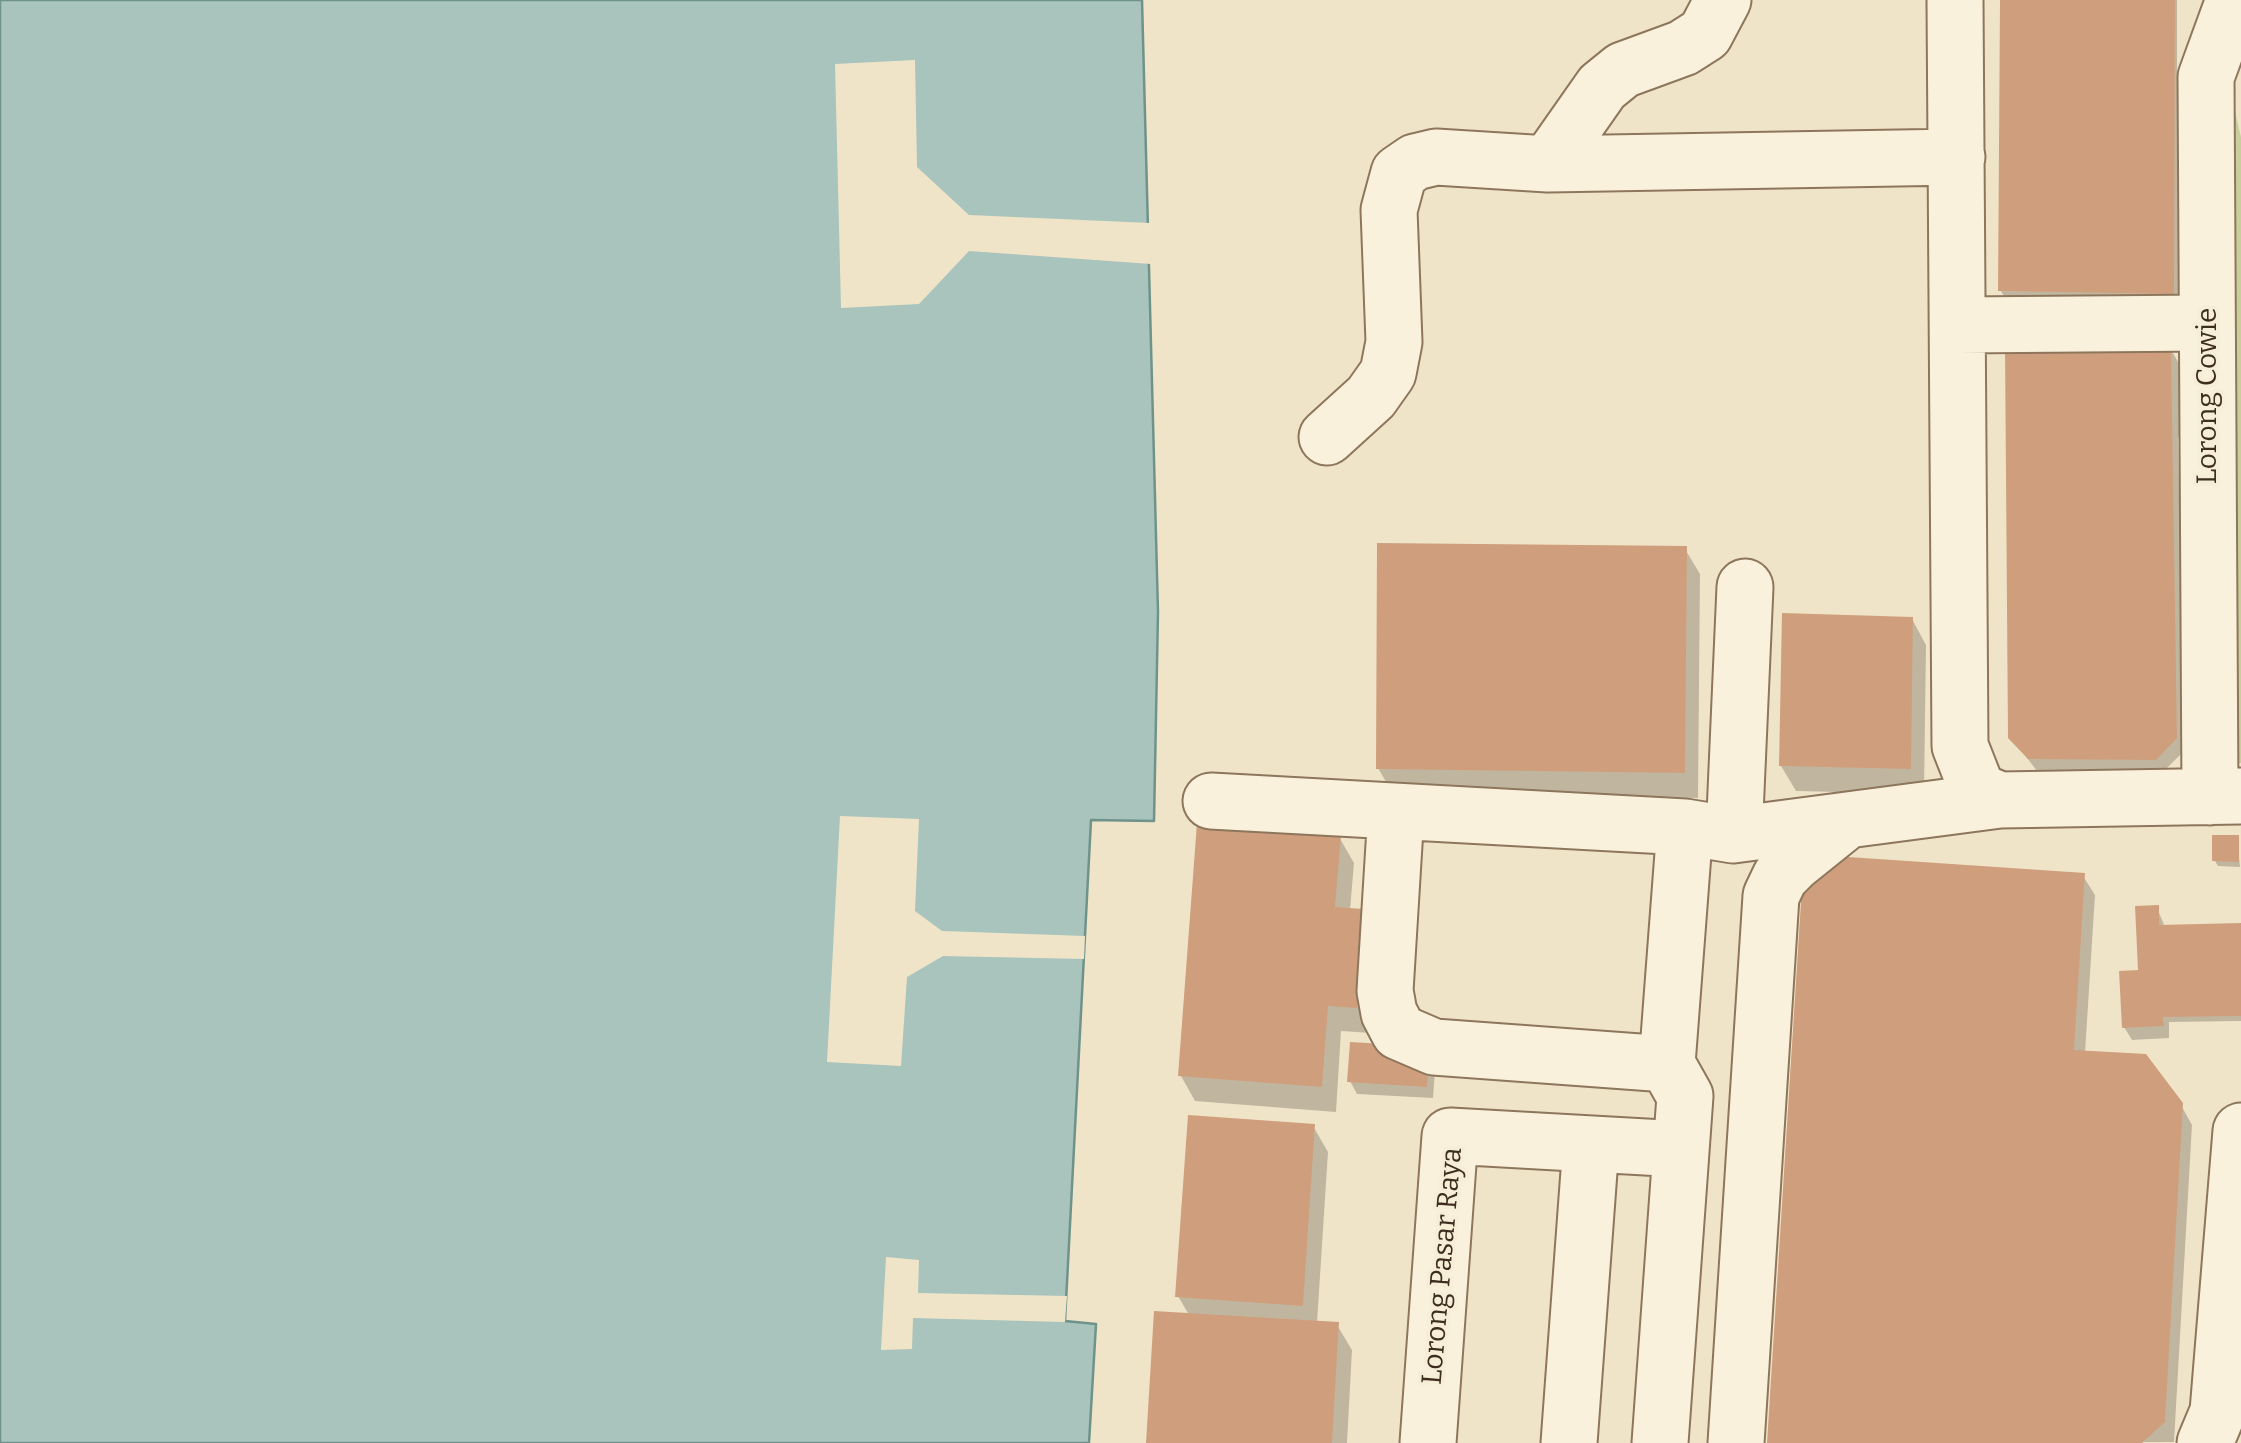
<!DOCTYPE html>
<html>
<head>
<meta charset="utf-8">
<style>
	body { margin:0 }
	canvas { display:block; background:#f0e4c8 }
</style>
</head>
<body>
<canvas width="2241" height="1443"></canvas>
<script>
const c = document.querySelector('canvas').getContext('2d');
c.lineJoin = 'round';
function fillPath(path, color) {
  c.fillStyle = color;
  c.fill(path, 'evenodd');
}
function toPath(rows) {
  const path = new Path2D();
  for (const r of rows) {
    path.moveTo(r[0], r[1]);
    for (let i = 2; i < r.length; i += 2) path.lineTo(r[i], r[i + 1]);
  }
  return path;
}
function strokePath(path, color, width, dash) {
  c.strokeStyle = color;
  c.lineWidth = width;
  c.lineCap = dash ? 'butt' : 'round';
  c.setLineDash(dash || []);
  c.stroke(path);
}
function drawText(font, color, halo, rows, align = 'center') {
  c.font = font + ' Bitter,serif';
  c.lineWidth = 8;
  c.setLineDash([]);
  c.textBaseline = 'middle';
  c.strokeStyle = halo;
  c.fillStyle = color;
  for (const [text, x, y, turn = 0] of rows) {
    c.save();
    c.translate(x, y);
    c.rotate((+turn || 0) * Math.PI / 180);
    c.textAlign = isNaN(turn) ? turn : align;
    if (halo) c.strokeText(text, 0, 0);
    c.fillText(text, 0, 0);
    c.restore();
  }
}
fillPath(toPath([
	[2229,86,2241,137,2241,763,2235,763]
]), '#c9cf9b');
const water = toPath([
	[0,0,1142,0,1158,612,1154,821,1091,820,1065,1321,1096,1324,1089,1443,0,1443,0,0]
]);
fillPath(water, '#a9c4bc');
strokePath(water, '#6f938a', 2.5);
fillPath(toPath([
	[915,60,917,167,969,215,1150,223,1151,264,969,251,919,304,841,308,835,64],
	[840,816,919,819,915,911,942,931,1085,936,1084,959,943,956,907,977,901,1066,827,1062],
	[886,1257,919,1260,918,1293,1067,1296,1065,1322,913,1318,912,1349,881,1350]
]), '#f0e4c8');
fillPath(toPath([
	[2002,0,2177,0,2177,97,2185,111,2184,312,2012,310,2001,291],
	[2170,348,2185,374,2186,436,2178,437,2179,489,2186,502,2188,642,2181,642,2183,752,2163,772,2037,771,2011,737],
	[1685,549,1700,574,1698,798,1393,794,1378,768],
	[1912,619,1926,645,1924,794,1796,791,1781,766],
	[1339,837,1354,863,1350,910,1371,1033,1341,1031,1336,1112,1195,1101,1181,1076],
	[2237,837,2240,867,2218,866,2215,861],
	[2083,876,2095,895,2085,1053,2181,1105,2192,1125,2174,1442,1769,1443],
	[2157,908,2165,927,2241,925,2241,1021,2169,1022,2169,1038,2132,1040,2124,1027],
	[1435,1071,1433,1098,1357,1094,1350,1081],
	[1313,1126,1328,1152,1317,1323,1337,1325,1352,1350,1347,1443,1149,1443,1189,1315,1178,1296]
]), '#0003');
fillPath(toPath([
	[2000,0,2175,0,2174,294,1998,291],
	[2171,346,2177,738,2156,760,2028,759,2008,738,2005,347],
	[1377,543,1687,546,1685,773,1376,769],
	[1782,613,1913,617,1911,769,1779,766],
	[1197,823,1341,835,1335,907,1364,909,1357,1008,1328,1006,1322,1087,1178,1076],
	[2212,835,2239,835,2239,862,2212,861],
	[1804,854,2085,873,2074,1050,2146,1054,2183,1103,2165,1422,2142,1443,1767,1443],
	[2159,905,2159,925,2241,923,2241,1016,2163,1017,2164,1026,2122,1028,2119,971,2138,970,2135,906],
	[1350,1042,1402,1045,1429,1056,1427,1087,1347,1082],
	[1188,1115,1315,1124,1303,1306,1175,1297],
	[1154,1311,1339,1322,1332,1443,1146,1443]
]), '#cf9f7d');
const minor = toPath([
	[1955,0,1960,746,1975,784,1981,792,2000,800],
	[1548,164,1602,87,1623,70,1683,48,1705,34,1723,0],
	[1959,325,2207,323],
	[1327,437,1371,397,1388,373,1394,342,1389,210,1399,173,1415,162,1436,157,1548,164,1957,157],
	[2210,797,2206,77,2234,0],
	[1211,801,1685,827,1733,835,2000,800,2241,796],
	[1396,812,1385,991,1389,1013,1399,1032,1434,1047,1667,1064],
	[1735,814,1745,587],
	[1428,1443,1450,1136,1681,1149],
	[1569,1443,1591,1144],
	[1660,1443,1685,1096,1667,1064,1685,827],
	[1736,1443,1771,896,1780,877,1794,863,1845,822],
	[2205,1443,2218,1412,2241,1131]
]);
strokePath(minor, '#8d765c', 59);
strokePath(minor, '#faf1dc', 55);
drawText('28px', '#3d2e20', '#f7eed8', [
	["Lorong Cowie",2208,396,-90],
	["Lorong Pasar Raya",1443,1266,-85]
]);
</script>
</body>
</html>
